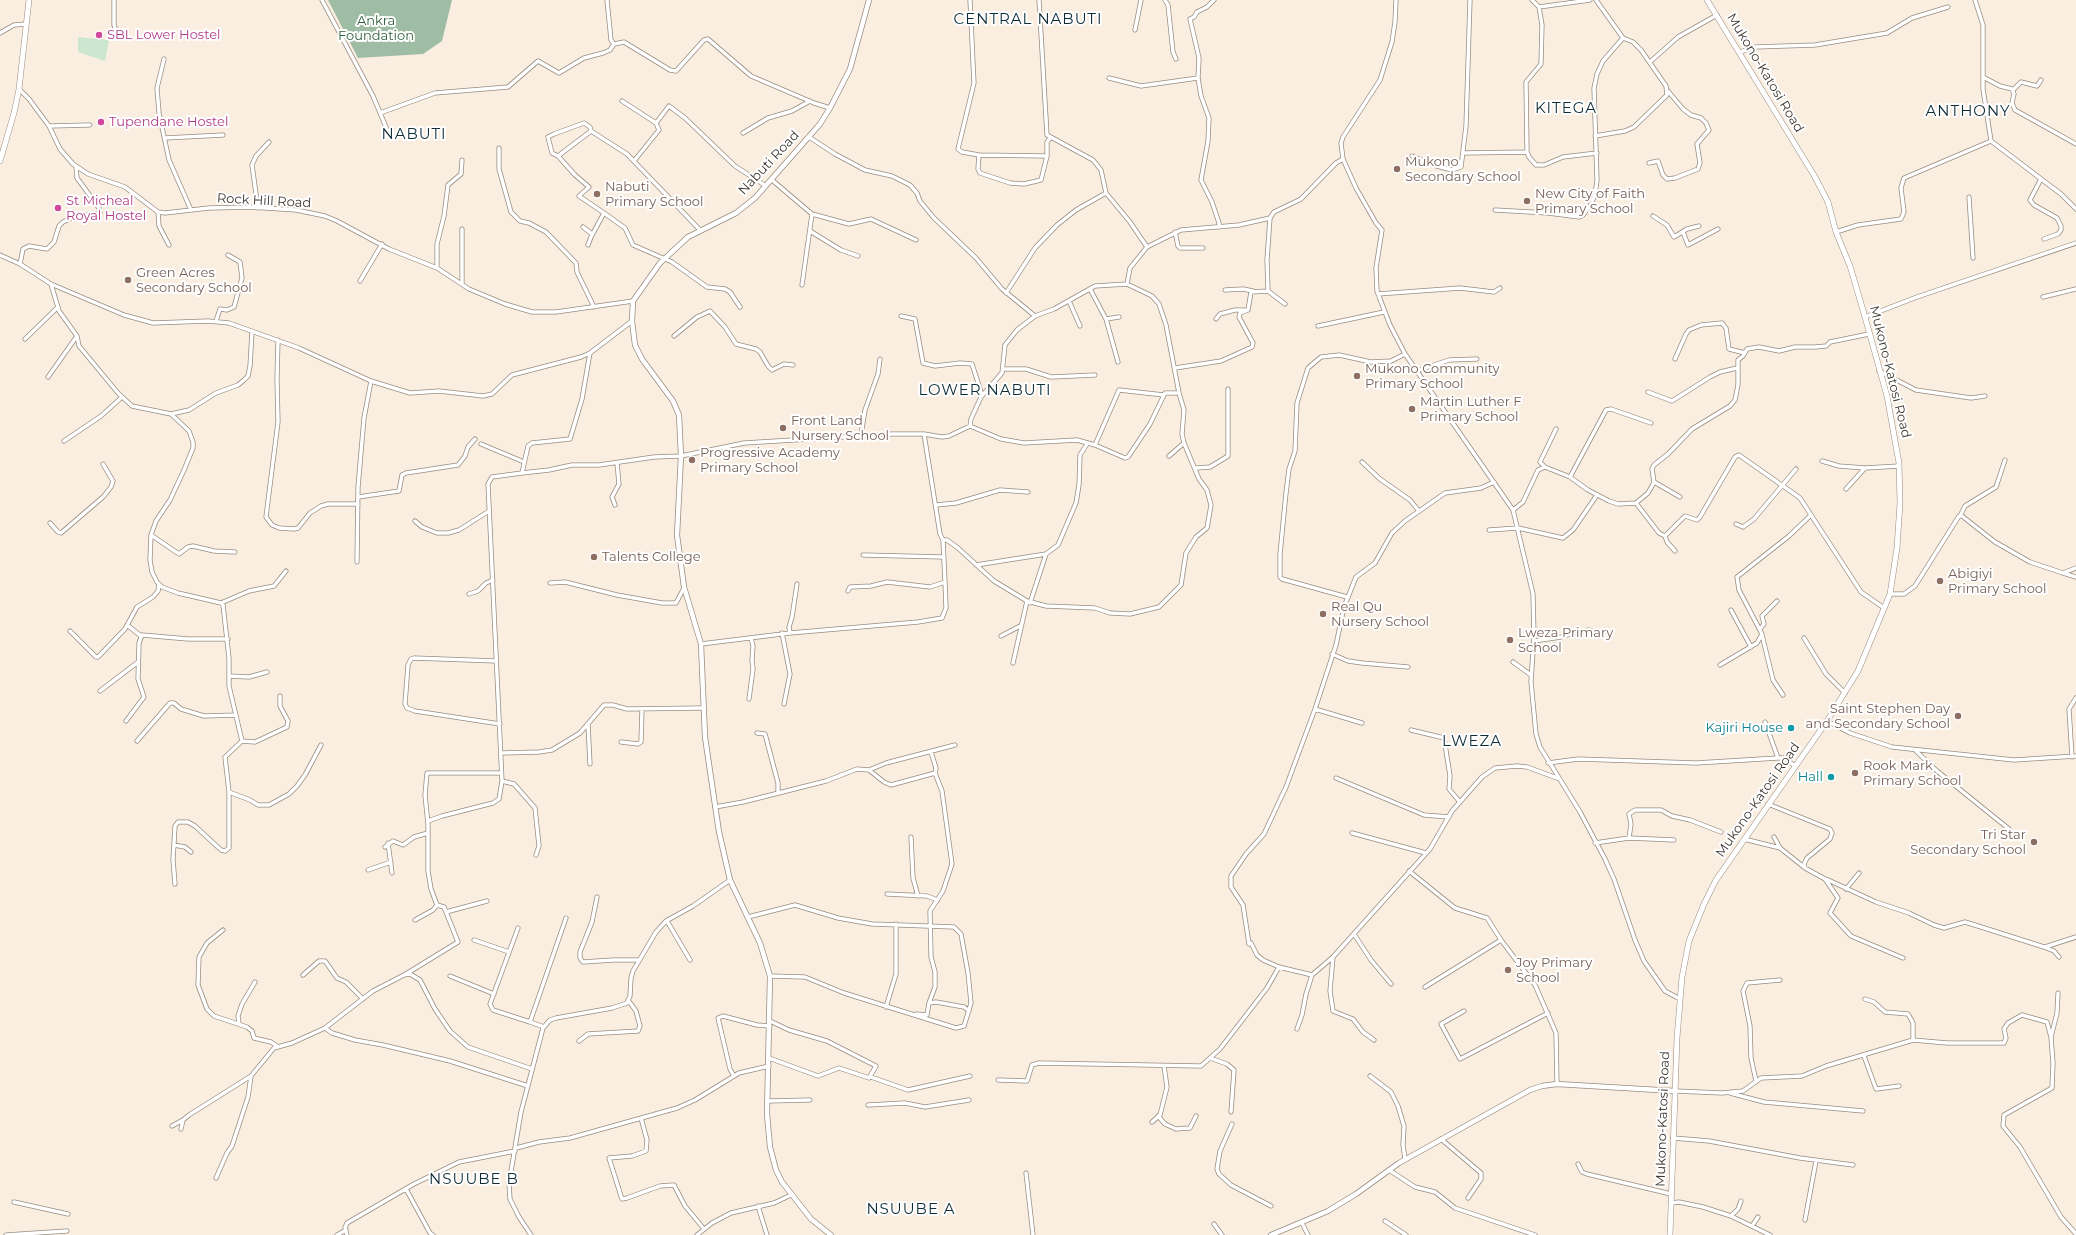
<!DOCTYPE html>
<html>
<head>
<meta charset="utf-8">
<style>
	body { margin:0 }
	canvas { display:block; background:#faeee1 }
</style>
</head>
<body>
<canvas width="2076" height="1235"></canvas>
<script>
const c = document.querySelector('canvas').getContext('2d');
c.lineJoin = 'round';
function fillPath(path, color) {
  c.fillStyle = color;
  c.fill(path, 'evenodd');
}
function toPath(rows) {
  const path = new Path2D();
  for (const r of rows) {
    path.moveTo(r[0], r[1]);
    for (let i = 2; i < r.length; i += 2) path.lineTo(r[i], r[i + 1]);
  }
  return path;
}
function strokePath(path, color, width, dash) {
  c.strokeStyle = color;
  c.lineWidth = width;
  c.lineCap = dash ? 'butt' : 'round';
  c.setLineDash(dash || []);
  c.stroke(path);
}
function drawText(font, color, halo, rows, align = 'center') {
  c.font = font + ' Montserrat,sans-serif';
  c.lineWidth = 4;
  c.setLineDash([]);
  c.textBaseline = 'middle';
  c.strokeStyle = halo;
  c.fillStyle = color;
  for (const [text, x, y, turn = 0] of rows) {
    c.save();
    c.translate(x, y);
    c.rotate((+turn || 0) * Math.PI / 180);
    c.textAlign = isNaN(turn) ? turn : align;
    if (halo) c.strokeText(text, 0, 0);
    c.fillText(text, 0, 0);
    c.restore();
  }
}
fillPath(toPath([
	[78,37,109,40,105,61,78,52]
]), '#cbe7cf');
fillPath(toPath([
	[328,0,452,0,442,41,423,54,358,58]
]), '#9fbda4');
const minor = toPath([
	[114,0,114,25,117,33],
	[322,0,373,96,388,132],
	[607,0,611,40,614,44],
	[970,0,974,83,958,149,962,152,979,155,1047,156,1047,142,1050,138],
	[1039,0,1047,135,1093,160,1101,170,1106,193,1130,222,1147,247],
	[1165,0,1168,5,1173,52,1176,59],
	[1396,0,1395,22,1392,42,1380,80,1343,137,1341,143,1343,159,1356,188,1376,223,1382,230,1376,268,1377,291,1390,325,1405,354,1513,510,1533,594,1534,636,1531,682,1536,734,1540,747,1580,812,1605,859,1614,879,1635,940,1644,961,1665,991,1680,999],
	[1532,0,1539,7,1542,25,1541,64,1526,82,1527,152,1529,157,1536,165,1544,165,1563,157,1597,153],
	[1975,0,1983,25,1983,89,1991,141,2061,194,2076,209],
	[1539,7,1590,0],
	[1135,30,1141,0],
	[0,33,14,25,26,24],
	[1740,52,1755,47,1815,45,1887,33,1912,18,1948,7],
	[164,59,157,88,159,113,169,160,191,210],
	[1650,62,1678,37,1717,15],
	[1983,77,2000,86,2012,89,2014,94,2012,103,2015,110,2076,144],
	[1109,78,1141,86,1198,78,1201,96,1209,118,1208,141,1201,180,1212,202,1219,223,1219,227],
	[1198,78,1199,58,1190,19,1194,17,1197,12,1207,7,1214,0],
	[19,89,29,99,49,126,60,149,73,164,88,174,125,187,158,212,165,213,209,208,250,207,296,210,325,216,337,221,389,249,437,268,469,289,505,304,532,312,556,312,633,301],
	[2013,90,2021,82,2037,86,2041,80],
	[622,101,656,123],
	[380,113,435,93,508,87,538,61,559,73,584,58,603,53,610,50,614,44,624,42,670,70,676,71,704,40,708,39,751,76,814,103,830,108],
	[49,126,90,125],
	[591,131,590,127,584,123,554,134,548,137,552,153,558,156,591,131,627,154,700,230],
	[743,133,768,118,792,111,810,101],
	[1595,136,1625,131,1634,127,1667,95,1666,86,1641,50,1633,42,1623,38],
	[809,137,835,154,865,170,892,176,910,185,917,193,920,201,934,218,976,258,1002,289,1035,316],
	[165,138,223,135],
	[499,148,499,169,511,212,520,221,529,223,546,232,576,263,577,272,594,307],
	[1463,153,1527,152],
	[979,155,978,169,980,173,1010,183,1024,184,1041,180,1047,156],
	[558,156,575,175,589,187,579,196,604,213],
	[1412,156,1433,165,1452,170,1461,167,1466,126,1470,0],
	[634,161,659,130,656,123,669,106,685,118,735,166,766,186],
	[1649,163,1658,161,1663,175,1667,179,1675,178,1698,169,1700,163,1697,144,1709,130,1706,123,1701,118,1691,115,1683,109,1668,91],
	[2041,179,2030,200,2034,205,2057,218,2061,226,2061,230,2058,234,2044,239],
	[772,180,812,214,849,224,871,219,916,240],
	[1969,197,1973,258],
	[258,208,252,165,256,156,269,142],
	[1495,210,1548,213,1579,217,1583,215,1590,206,1595,195,1597,180,1594,88,1597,74,1603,61,1623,38,1596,0],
	[158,212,159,226,169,245],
	[1653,216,1667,225,1674,237,1687,229,1699,226],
	[583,227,592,234],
	[810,231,841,250,858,256],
	[1175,232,1178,246,1180,248,1203,248],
	[1683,232,1688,245,1718,229],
	[1836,232,1858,225,1901,219,1904,212,1901,188,1904,178,1991,141],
	[588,245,591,237,604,213,625,228,633,245,672,262,707,287,725,289,730,292,740,307],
	[0,255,20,264,51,284,124,315,153,323,208,321,229,323,299,348,371,381,410,393,439,391,483,396,492,394,512,375,581,357,590,353,632,321],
	[20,264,23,249,29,246,47,249,54,242,59,226,63,222,74,217,100,213,99,208,77,178,76,166],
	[437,268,437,244,444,216,448,185,461,174,462,160],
	[360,281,382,244],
	[51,284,59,311,77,336,79,346,118,393,132,406,171,414,189,431,193,442,193,448,184,470,170,500,156,521,151,535,150,560,152,572,157,582,162,587,178,593,221,603,223,605,229,658,229,686,242,741,225,757,229,792,229,848,225,851,221,850,195,826,188,822,178,822,175,826,173,860,175,884],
	[462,284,462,229],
	[1127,284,1130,268,1147,247,1181,230,1239,225,1270,218,1274,212,1301,199,1336,163,1343,159],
	[802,285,812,214],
	[1090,289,1106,319,1118,362],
	[1225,290,1243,289,1253,291],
	[1268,291,1285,304],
	[1006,293,1035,248,1057,225,1076,210,1106,193],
	[1378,294,1460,288,1494,292,1500,288],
	[2043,297,2076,289],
	[1069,301,1080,326],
	[901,316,915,319,923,363,935,366,960,363,972,364,982,395],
	[1865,317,1917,297,2076,243],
	[1106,319,1119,317],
	[1216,319,1220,314,1235,310,1245,310],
	[216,321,220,309,227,310,234,307,242,278,240,262,228,255],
	[1318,326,1384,312],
	[674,336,697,317,710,311,725,327,736,344,756,349,760,352,768,366,772,370,784,364,793,365],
	[25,339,58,307],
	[278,340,277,379,278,422,266,517,272,525,279,528,294,529,298,528,310,513,321,506,328,504,358,504],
	[1675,359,1686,334,1689,330,1701,325,1722,323,1726,328,1729,349,1745,353],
	[1175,368,1221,361,1252,347,1253,343,1239,317,1240,313,1248,310,1251,292,1268,291,1267,260,1270,218],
	[1003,369,1026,369,1051,377,1095,375],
	[1416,371,1449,360,1477,359],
	[1879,371,1916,390,1971,398,1985,396],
	[48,377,77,336],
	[1648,392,1672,401,1710,377,1720,372,1737,368],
	[171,414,189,410,216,393,238,385,244,380,248,376,250,366,252,332],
	[970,426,1001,439,1024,443,1077,440,1095,445,1125,458,1128,457,1150,424,1165,393,1179,393],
	[861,435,865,410,878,374,880,359],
	[64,441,101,416,122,397],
	[481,444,524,462],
	[1095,445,1119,390,1164,395],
	[1169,456,1184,443],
	[1822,461,1839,466,1865,468,1899,466],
	[1362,462,1380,479,1410,500,1419,511],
	[1545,467,1540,462,1556,429],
	[1196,468,1210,467,1228,456,1228,389],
	[522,473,549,470,572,465,599,465,654,457,681,456,744,443,892,434,924,434,942,437,949,436,970,426,971,419,981,397,1002,373,1005,345,1017,330,1035,316,1054,309,1095,286,1127,284,1152,296,1159,304,1166,325,1179,393,1184,410,1182,434,1184,443,1199,479,1207,490,1211,505,1207,528,1196,537,1186,553,1181,585,1159,607,1130,614,1110,613,1095,608,1046,606,1027,601,994,581,958,548,947,540,943,540,940,534,924,434],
	[1570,477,1606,410,1611,409,1651,423],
	[1654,482,1680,497],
	[1846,489,1865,468],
	[358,497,399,491,402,475,406,473,458,465,465,456,468,447,475,439],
	[1636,503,1659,533,1665,536,1685,516,1697,520,1700,517,1735,457,1739,455,1800,498,1861,592,1884,608],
	[615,505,612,497,619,484,617,463],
	[936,505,956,503,1000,490,1028,492],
	[1513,510,1523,502,1538,470,1545,467,1570,477,1588,490,1609,501,1618,504,1636,503,1648,493,1652,486,1654,482,1652,469,1654,465,1668,454,1692,429,1730,406,1735,400,1738,385,1738,360,1743,356,1747,349,1759,347,1779,351,1795,347,1815,347,1826,346,1830,342,1869,334],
	[1960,516,1965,506,1996,487,2005,460],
	[415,521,422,527,437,533,448,533,459,530,489,511],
	[50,523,58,532,61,533,103,497,111,487,113,481,103,464],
	[1736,524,1743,527,1754,519,1796,469],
	[1489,530,1518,528,1563,538,1573,530,1597,495],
	[151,535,179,554,188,547,193,546,214,551,235,552],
	[1665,536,1667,542,1675,551],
	[863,555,943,557],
	[357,562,358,487,364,418,371,381],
	[976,565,1046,554,1058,545,1076,503,1079,485,1080,455,1087,444],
	[2063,573,2076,577],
	[550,583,565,582,617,595,662,603,676,603,684,588],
	[848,591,850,587,871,586,887,582,930,587,945,582,943,540],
	[469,594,478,591,486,583,493,580],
	[1890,594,1904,594,1915,586,1959,516,1962,516,1995,542,2030,562,2063,573,2076,568],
	[1347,597,1282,579,1280,577,1280,554,1286,493,1289,469,1295,451,1297,403,1308,368,1321,357,1339,355,1371,362,1391,361,1405,354],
	[221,603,249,591,274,586,286,571],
	[1030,603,1046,554],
	[1731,610,1751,647],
	[127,625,141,636],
	[1760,629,1764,624,1762,616,1777,601],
	[70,631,96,657,98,657,125,629,137,607,153,597,158,591,159,584],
	[782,633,790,674,784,704],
	[790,633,918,622,942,618,946,608,945,582],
	[1762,635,1773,680,1783,695],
	[1001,636,1020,626],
	[1804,638,1826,674,1845,693],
	[1534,641,1561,637,1573,633,1589,630,1605,636],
	[701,644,790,633,789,627,792,617,797,584],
	[1332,654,1348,661,1362,663,1408,667],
	[496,661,414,658,411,659,408,665,405,704,407,708,415,711,500,724],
	[1513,662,1531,675],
	[1013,663,1027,601],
	[1720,665,1757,643,1762,634,1739,590,1737,577,1789,536,1811,515],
	[229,676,249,677,267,672],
	[100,691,138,662],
	[749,699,753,669,752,660,753,646,751,638],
	[1315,709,1362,723],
	[126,721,144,697,138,679,139,643,142,635,188,639,228,639],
	[1827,721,1850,733,1892,747,2014,760,2076,756],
	[1765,722,1778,758],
	[588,725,590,764],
	[1411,730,1444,738,1450,776,1449,789,1459,801],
	[757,733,765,734,778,783,778,793],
	[137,741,170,703,174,703,181,709,204,716,236,715],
	[242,741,255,742,287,727,288,721,280,706,280,696],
	[621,742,638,744,641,742,642,709],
	[1915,750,1937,771,2009,829],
	[501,753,539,752,552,750,580,733,604,705,613,705,627,709,703,708],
	[2072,757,2069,709,2076,698],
	[1548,763,1578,759,1696,763,1778,758,1784,758,1795,766],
	[869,770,886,763,955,745],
	[1336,778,1424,815,1449,817],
	[502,781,514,784,535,808,539,846,536,855],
	[229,792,250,800,258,805,269,805,289,794,297,786,305,775,321,745],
	[1768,804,1830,829,1832,833,1830,839,1807,858,1804,864,1805,868,1825,879,1838,898,1830,913,1851,936,1903,958],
	[715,807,743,802,826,781,857,769,869,770,884,782,891,785,935,773],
	[428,821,442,816,493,803,499,799,502,781,488,484,492,477,522,473,528,446,532,443,570,439,582,399,590,353],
	[1352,833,1426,853],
	[911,837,913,878,918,896],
	[1774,837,1780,848,1805,868],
	[1629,838,1631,824,1629,814,1635,810,1661,810,1672,816,1690,820,1721,832],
	[1744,839,1780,848],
	[388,843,392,873],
	[1595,843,1629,838,1674,840],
	[174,845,185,847,191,852],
	[385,847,393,841,403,845,414,837,428,833],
	[368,870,391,862],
	[1409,871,1455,908,1487,918,1501,940,1535,985,1556,1033,1557,1084],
	[1826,879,1876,902,1909,913,1934,925,1944,928,1965,922,1978,926,2044,947,2054,951,2059,957],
	[1846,889,1859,873],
	[887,894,927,896,935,899,937,901],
	[597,897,592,922,580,952,580,958,583,962,613,960,639,960],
	[437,905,431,889,428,871,428,824,425,795,427,773,501,773],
	[446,912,487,901],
	[748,917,795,905,838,918,872,924,954,927,961,934,968,973,971,1003,964,1026,956,1028,844,993,805,977,770,976],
	[415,920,433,910,437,905],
	[667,921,690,960],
	[518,928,490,1004,493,1010,530,1022],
	[223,930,207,943,199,957,198,985,207,1009,214,1016,247,1027,252,1031,254,1038,271,1042,277,1046],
	[1354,934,1371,960,1391,984],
	[474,940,509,952],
	[2045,947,2076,937],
	[1333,957,1330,991,1333,1011,1353,1019,1363,1032,1374,1040],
	[406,974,458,942,444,907,437,905],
	[303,975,319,961,325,961,337,978,346,982,363,999],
	[1312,975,1279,967,1263,960,1257,955,1251,943,1249,944,1243,905,1231,887,1231,876,1246,854,1264,834,1286,787,1315,709,1336,645,1344,607,1356,577,1375,563,1392,533,1405,521,1445,493,1481,488,1494,482],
	[450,976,494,994],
	[1425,987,1501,940],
	[2058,993,2057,1013,2051,1037,2053,1063,2052,1088,2004,1115,2003,1126,2020,1147,2061,1217,2076,1234],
	[1865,999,1874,1002,1885,1012,1908,1014,1913,1023,1913,1040],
	[929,1003,935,987,935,972,931,957,930,911,943,891,952,864,942,791,935,773,936,768,931,752],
	[886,1007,896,974,896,924],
	[1464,1011,1441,1024,1460,1059,1548,1013],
	[916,1014,927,1015,929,1003,936,1002,964,1007,969,1011],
	[239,1024,238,1016,242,1004,255,982],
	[544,1027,530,1022,566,918],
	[325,1028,332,1033,355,1040,383,1045,450,1061,528,1086],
	[1297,1029,1302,1015,1306,994,1312,975,1333,957,1430,849,1452,811,1482,777,1495,768,1517,766,1527,767,1557,778],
	[579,1041,588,1034,638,1031,640,1026,636,1011,628,1000],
	[1864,1056,1876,1089,1899,1086],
	[769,1058,818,1076,839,1068,869,1078,876,1066,827,1041,789,1030,770,1021],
	[1210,1058,1227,1064,1234,1070,1231,1112],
	[734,1076,730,1069,718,1018,723,1016,757,1025,770,1026],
	[1370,1076,1391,1092,1398,1106,1404,1126,1403,1145,1405,1159],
	[871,1077,908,1090,970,1076],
	[998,1080,1027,1081,1032,1065,1039,1063,1201,1066,1220,1049,1267,988,1279,967],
	[1756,1081,1751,1058,1750,1026,1743,991,1747,983,1780,980],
	[1675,1091,1722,1093,1743,1091,1761,1078,1802,1076,1826,1066,1913,1040,1947,1043,2004,1043,2006,1038,2004,1029,2008,1023,2022,1015,2047,1022,2051,1037],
	[1730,1093,1764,1102,1863,1111],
	[768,1101,810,1100],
	[868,1105,905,1103,925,1107,969,1100],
	[1158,1116,1165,1124,1176,1129,1190,1128,1196,1116],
	[641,1118,647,1140,646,1151,632,1156,609,1158,621,1196,622,1199,627,1198,660,1186,674,1185,685,1206,704,1229],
	[1152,1122,1160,1115,1167,1087,1164,1066],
	[1232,1124,1220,1151,1217,1169,1219,1174,1231,1185,1271,1206],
	[172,1126,183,1120],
	[181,1129,183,1120,189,1115,251,1076,274,1048,292,1043,325,1028,373,991,404,975,410,974,420,980,435,1009,450,1031,468,1047,532,1069],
	[1673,1138,1709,1141,1800,1158,1853,1165],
	[1441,1139,1481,1173,1481,1179,1468,1198],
	[516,1148,539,1142,570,1138,677,1108,695,1100,739,1073,769,1066],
	[1578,1164,1582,1172,1587,1174,1671,1194],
	[1389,1170,1415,1187,1435,1192,1455,1208,1535,1235],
	[1026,1173,1033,1235],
	[216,1178,227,1153,232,1146,248,1097,251,1076],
	[406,1189,430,1233,433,1235],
	[1741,1201,1738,1209,1731,1216,1770,1235],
	[14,1202,68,1214],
	[1671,1203,1679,1202,1703,1207,1731,1216],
	[758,1206,767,1235],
	[1805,1220,1816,1161],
	[1385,1221,1406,1235],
	[1302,1223,1308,1235],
	[1214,1224,1222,1235],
	[1752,1226,1758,1217],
	[6,1235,67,1231],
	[337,1235,346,1230],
	[347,1235,345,1228,347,1223,414,1184,459,1162,515,1151],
	[531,1235,519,1217,510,1199,509,1183,521,1112,543,1028,550,1020,556,1018,612,1008,627,1003,630,996,631,978,633,971,656,932,666,921,693,906,730,880],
	[697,1235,712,1223,731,1213,774,1203,791,1195]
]);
const tertiary = toPath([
	[831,1235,811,1219,782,1182,776,1170,770,1147,767,1114,770,976,760,943,730,880,719,832,705,737,701,644,684,587,677,535,681,456,679,415,673,401,642,359,635,345,632,321,633,301,660,263,688,237,736,213,755,198,820,124,830,108,850,69,869,0],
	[1271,1235,1328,1211,1356,1194,1399,1163,1530,1090,1542,1086,1557,1084,1675,1091]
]);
const secondary = toPath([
	[0,161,14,113,19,89,29,0],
	[1670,1235,1677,1038,1682,977,1689,941,1704,904,1716,880,1827,721,1858,671,1890,594,1897,548,1900,503,1899,463,1887,396,1865,317,1850,266,1836,232,1828,202,1815,177,1707,0]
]);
strokePath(minor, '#978c80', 5);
strokePath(tertiary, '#978c80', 6);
strokePath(secondary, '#978c80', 6);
strokePath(minor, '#fff', 3.5);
strokePath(tertiary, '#fff', 4.5);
strokePath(secondary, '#fff', 5);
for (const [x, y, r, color] of [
	[99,35,4,"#d1479c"],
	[101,122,4,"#d1479c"],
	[1397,169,4,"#8d6e63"],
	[597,194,4,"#8d6e63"],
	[1527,201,4,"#8d6e63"],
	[58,208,4,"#d1479c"],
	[128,280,4,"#8d6e63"],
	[1357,376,4,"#8d6e63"],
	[1412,409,4,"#8d6e63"],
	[783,428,4,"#8d6e63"],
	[692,460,4,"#8d6e63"],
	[594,557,4,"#8d6e63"],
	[1940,581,4,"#8d6e63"],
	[1323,614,4,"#8d6e63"],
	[1510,640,4,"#8d6e63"],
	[1958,716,4,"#8d6e63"],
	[1791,728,4,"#0f9aa8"],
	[1855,773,4,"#8d6e63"],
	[1831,777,4,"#0f9aa8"],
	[2034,842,4,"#8d6e63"],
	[1508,970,4,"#8d6e63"]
]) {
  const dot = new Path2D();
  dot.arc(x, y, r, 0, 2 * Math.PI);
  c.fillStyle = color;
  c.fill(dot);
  strokePath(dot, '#fff', 1.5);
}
drawText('13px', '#2f5e3b', '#fff', [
	["Ankra",376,21],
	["Foundation",376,36]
]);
drawText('13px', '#b23c85', '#fff', [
	["SBL Lower Hostel",107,35],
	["Tupendane Hostel",109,122],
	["St Micheal",66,201],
	["Royal Hostel",66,216]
], 'left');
drawText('13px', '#3e3934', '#fff', [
	["Mukono-Katosi Road",1765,73,59],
	["Nabuti Road",769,163,-47],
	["Rock Hill Road",264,201,3],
	["Mukono-Katosi Road",1890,372,76],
	["Mukono-Katosi Road",1758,800,-55],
	["Mukono-Katosi Road",1663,1119,-88]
]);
drawText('13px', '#785e54', '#fff', [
	["Mukono",1405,162],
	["Secondary School",1405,177],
	["Nabuti",605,187],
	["Primary School",605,202],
	["New City of Faith",1535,194],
	["Primary School",1535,209],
	["Green Acres",136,273],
	["Secondary School",136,288],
	["Mukono Community",1365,369],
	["Primary School",1365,384],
	["Martin Luther F",1420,402],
	["Primary School",1420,417],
	["Front Land",791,421],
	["Nursery School",791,436],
	["Progressive Academy",700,453],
	["Primary School",700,468],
	["Talents College",602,557],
	["Abigiyi",1948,574],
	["Primary School",1948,589],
	["Real Qu",1331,607],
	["Nursery School",1331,622],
	["Lweza Primary",1518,633],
	["School",1518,648],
	["Saint Stephen Day",1950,709,"right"],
	["and Secondary School",1950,724,"right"],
	["Rook Mark",1863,766],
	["Primary School",1863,781],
	["Tri Star",2026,835,"right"],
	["Secondary School",2026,850,"right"],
	["Joy Primary",1516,963],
	["School",1516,978]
], 'left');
drawText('13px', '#0d838f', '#fff', [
	["Kajiri House",1783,728],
	["Hall",1823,777]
], 'right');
c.letterSpacing = '1px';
drawText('15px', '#102e38', '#fff', [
	["CENTRAL NABUTI",1028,20],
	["KITEGA",1566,109],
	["ANTHONY",1968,112],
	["NABUTI",414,135],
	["LOWER NABUTI",985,391],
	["LWEZA",1472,742],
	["NSUUBE B",474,1180],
	["NSUUBE A",911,1210]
]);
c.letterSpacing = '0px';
</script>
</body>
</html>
